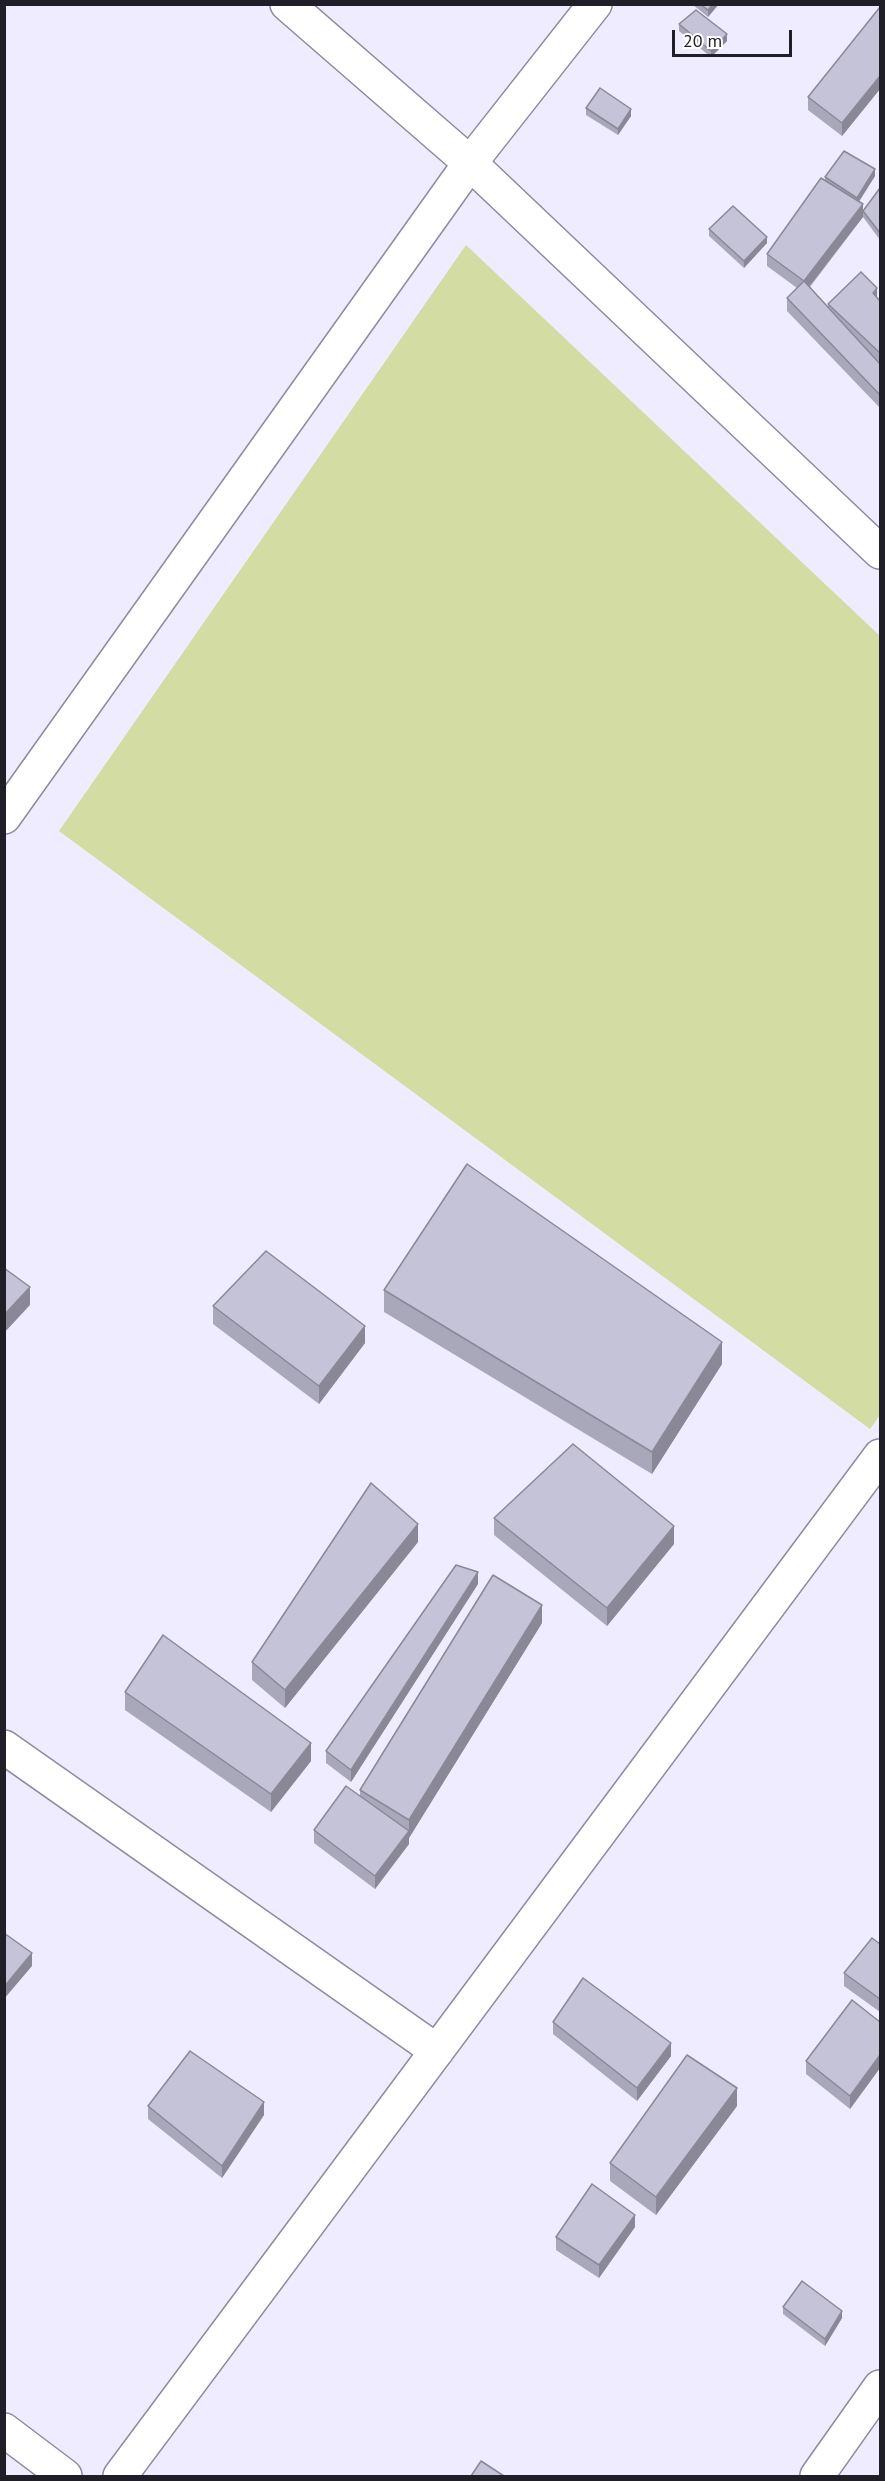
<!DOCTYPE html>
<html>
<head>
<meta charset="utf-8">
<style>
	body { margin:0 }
	#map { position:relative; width:885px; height:2481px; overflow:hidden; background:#eeecfe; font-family:"PT Sans",sans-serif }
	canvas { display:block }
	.frame { position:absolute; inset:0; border:6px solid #201f27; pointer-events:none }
	.scale { position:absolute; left:672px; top:30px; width:120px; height:27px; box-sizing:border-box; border:3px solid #201f27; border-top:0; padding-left:8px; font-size:18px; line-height:21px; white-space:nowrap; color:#201f27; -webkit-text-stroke:4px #fff; paint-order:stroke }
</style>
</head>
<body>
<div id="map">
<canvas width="885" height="2481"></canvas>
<div class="frame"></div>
<div class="scale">20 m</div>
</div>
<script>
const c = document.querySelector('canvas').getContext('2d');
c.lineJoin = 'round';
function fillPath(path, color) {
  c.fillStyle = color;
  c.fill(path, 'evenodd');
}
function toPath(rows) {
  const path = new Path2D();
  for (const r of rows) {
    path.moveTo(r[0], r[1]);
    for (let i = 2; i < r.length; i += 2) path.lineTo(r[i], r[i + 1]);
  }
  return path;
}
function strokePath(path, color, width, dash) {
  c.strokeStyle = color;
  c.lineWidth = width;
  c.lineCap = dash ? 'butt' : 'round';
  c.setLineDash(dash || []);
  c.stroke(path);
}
fillPath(toPath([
	[466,245,880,636,880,1415,870,1429,59,831]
]), '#d3dca2');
const street = toPath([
	[4,817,470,163,595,4],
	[4,1747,437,2051],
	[4,2430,65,2476],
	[120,2476,880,1456],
	[817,2476,880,2387]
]);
const secondary = toPath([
	[287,4,470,163,880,552]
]);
strokePath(street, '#8d8b9e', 36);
strokePath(secondary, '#8d8b9e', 36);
strokePath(street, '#fff', 33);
strokePath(secondary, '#fff', 33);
fillPath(toPath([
	[692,4,719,4,708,17],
	[880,7,880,89,842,136,808,110,808,97],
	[679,24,727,41,711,57,679,31],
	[586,108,631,116,618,135,586,115],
	[875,176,859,202,863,211,880,188,880,240,863,217,810,287,828,307,828,304,877,298,880,301,880,408,787,311,787,298,797,288,767,266,767,254,825,180,825,177],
	[709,229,767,243,744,268,709,236],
	[384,1290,722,1364,652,1474,384,1312],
	[213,1306,365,1343,319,1404,213,1324],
	[494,1518,674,1544,607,1626,494,1535],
	[418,1542,285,1708,252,1680,252,1662],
	[478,1584,351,1782,326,1763,326,1751],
	[542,1623,409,1838,409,1844,375,1889,314,1843,314,1830,360,1796,360,1790],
	[125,1692,311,1761,271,1812,125,1710],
	[880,1944,880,2012,844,1986,844,1973],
	[553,2022,671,2056,637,2101,553,2034],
	[880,2022,880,2068,850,2109,806,2074,806,2061],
	[148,2106,264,2115,222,2178,148,2119],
	[737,2106,656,2215,610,2181,610,2163],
	[635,2227,599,2278,556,2250,556,2237],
	[783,2307,842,2318,825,2346,783,2314]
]), '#a9a8ba');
fillPath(toPath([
	[713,4,719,4,708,17,708,10],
	[727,34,727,41,711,57,711,51],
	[880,76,880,89,842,136,842,123],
	[631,109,631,116,618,135,618,129],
	[875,169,875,176,857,204,857,198],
	[863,204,863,217,804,293,804,281],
	[767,237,767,243,744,268,744,261],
	[877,288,877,300,873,293],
	[30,1287,30,1305,4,1333,4,1315],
	[365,1326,365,1343,319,1404,319,1386],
	[722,1342,722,1364,652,1474,652,1452],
	[418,1524,418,1542,285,1708,285,1690],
	[674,1526,674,1544,607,1626,607,1608],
	[478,1572,478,1584,351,1782,351,1770],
	[542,1605,542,1623,409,1838,409,1820],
	[311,1743,311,1761,271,1812,271,1794],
	[409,1831,409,1844,375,1889,375,1876],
	[32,1953,32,1966,4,1999,4,1987],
	[671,2043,671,2056,637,2101,637,2088],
	[880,2055,880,2068,850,2109,850,2096],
	[737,2088,737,2106,656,2215,656,2197],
	[264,2102,264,2115,222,2178,222,2166],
	[635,2215,635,2227,599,2278,599,2265],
	[842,2311,842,2318,825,2346,825,2339]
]), '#8a8897');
const building = toPath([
	[700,4,713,4,708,10,700,4],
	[880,7,880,76,842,123,808,97,880,7],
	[696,10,727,34,711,51,679,24,696,10],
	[600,88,631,109,618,129,586,108,600,88],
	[844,151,875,169,857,198,825,177,844,151],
	[821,178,863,204,804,281,767,254,821,178],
	[880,188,880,233,863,211,880,188],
	[733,206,767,237,744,261,709,229,733,206],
	[861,272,877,288,873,293,880,301,880,353,828,304,861,272],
	[804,281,880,364,880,395,787,298,804,281],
	[467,1164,722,1342,652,1452,384,1290,467,1164],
	[266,1251,365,1326,319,1386,213,1306,266,1251],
	[4,1268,30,1287,4,1315,4,1268],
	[573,1444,674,1526,607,1608,494,1518,573,1444],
	[371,1483,418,1524,285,1690,252,1662,371,1483],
	[456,1565,478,1572,351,1770,326,1751,456,1565],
	[493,1575,542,1605,409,1820,360,1790,493,1575],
	[163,1635,311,1743,271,1794,125,1692,163,1635],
	[346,1786,409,1831,375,1876,314,1830,346,1786],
	[4,1933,32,1953,4,1987,4,1933],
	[872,1938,880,1944,880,1999,844,1973,872,1938],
	[583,1978,671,2043,637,2088,553,2022,583,1978],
	[852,2000,880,2022,880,2055,850,2096,806,2061,852,2000],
	[190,2051,264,2102,222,2166,148,2106,190,2051],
	[687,2055,737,2088,656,2197,610,2163,687,2055],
	[592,2184,635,2215,599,2265,556,2237,592,2184],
	[802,2281,842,2311,825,2339,783,2307,802,2281],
	[481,2461,504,2476,471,2476,481,2461]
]);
fillPath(building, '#c5c3d8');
strokePath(building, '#8a8897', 1.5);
</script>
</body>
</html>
